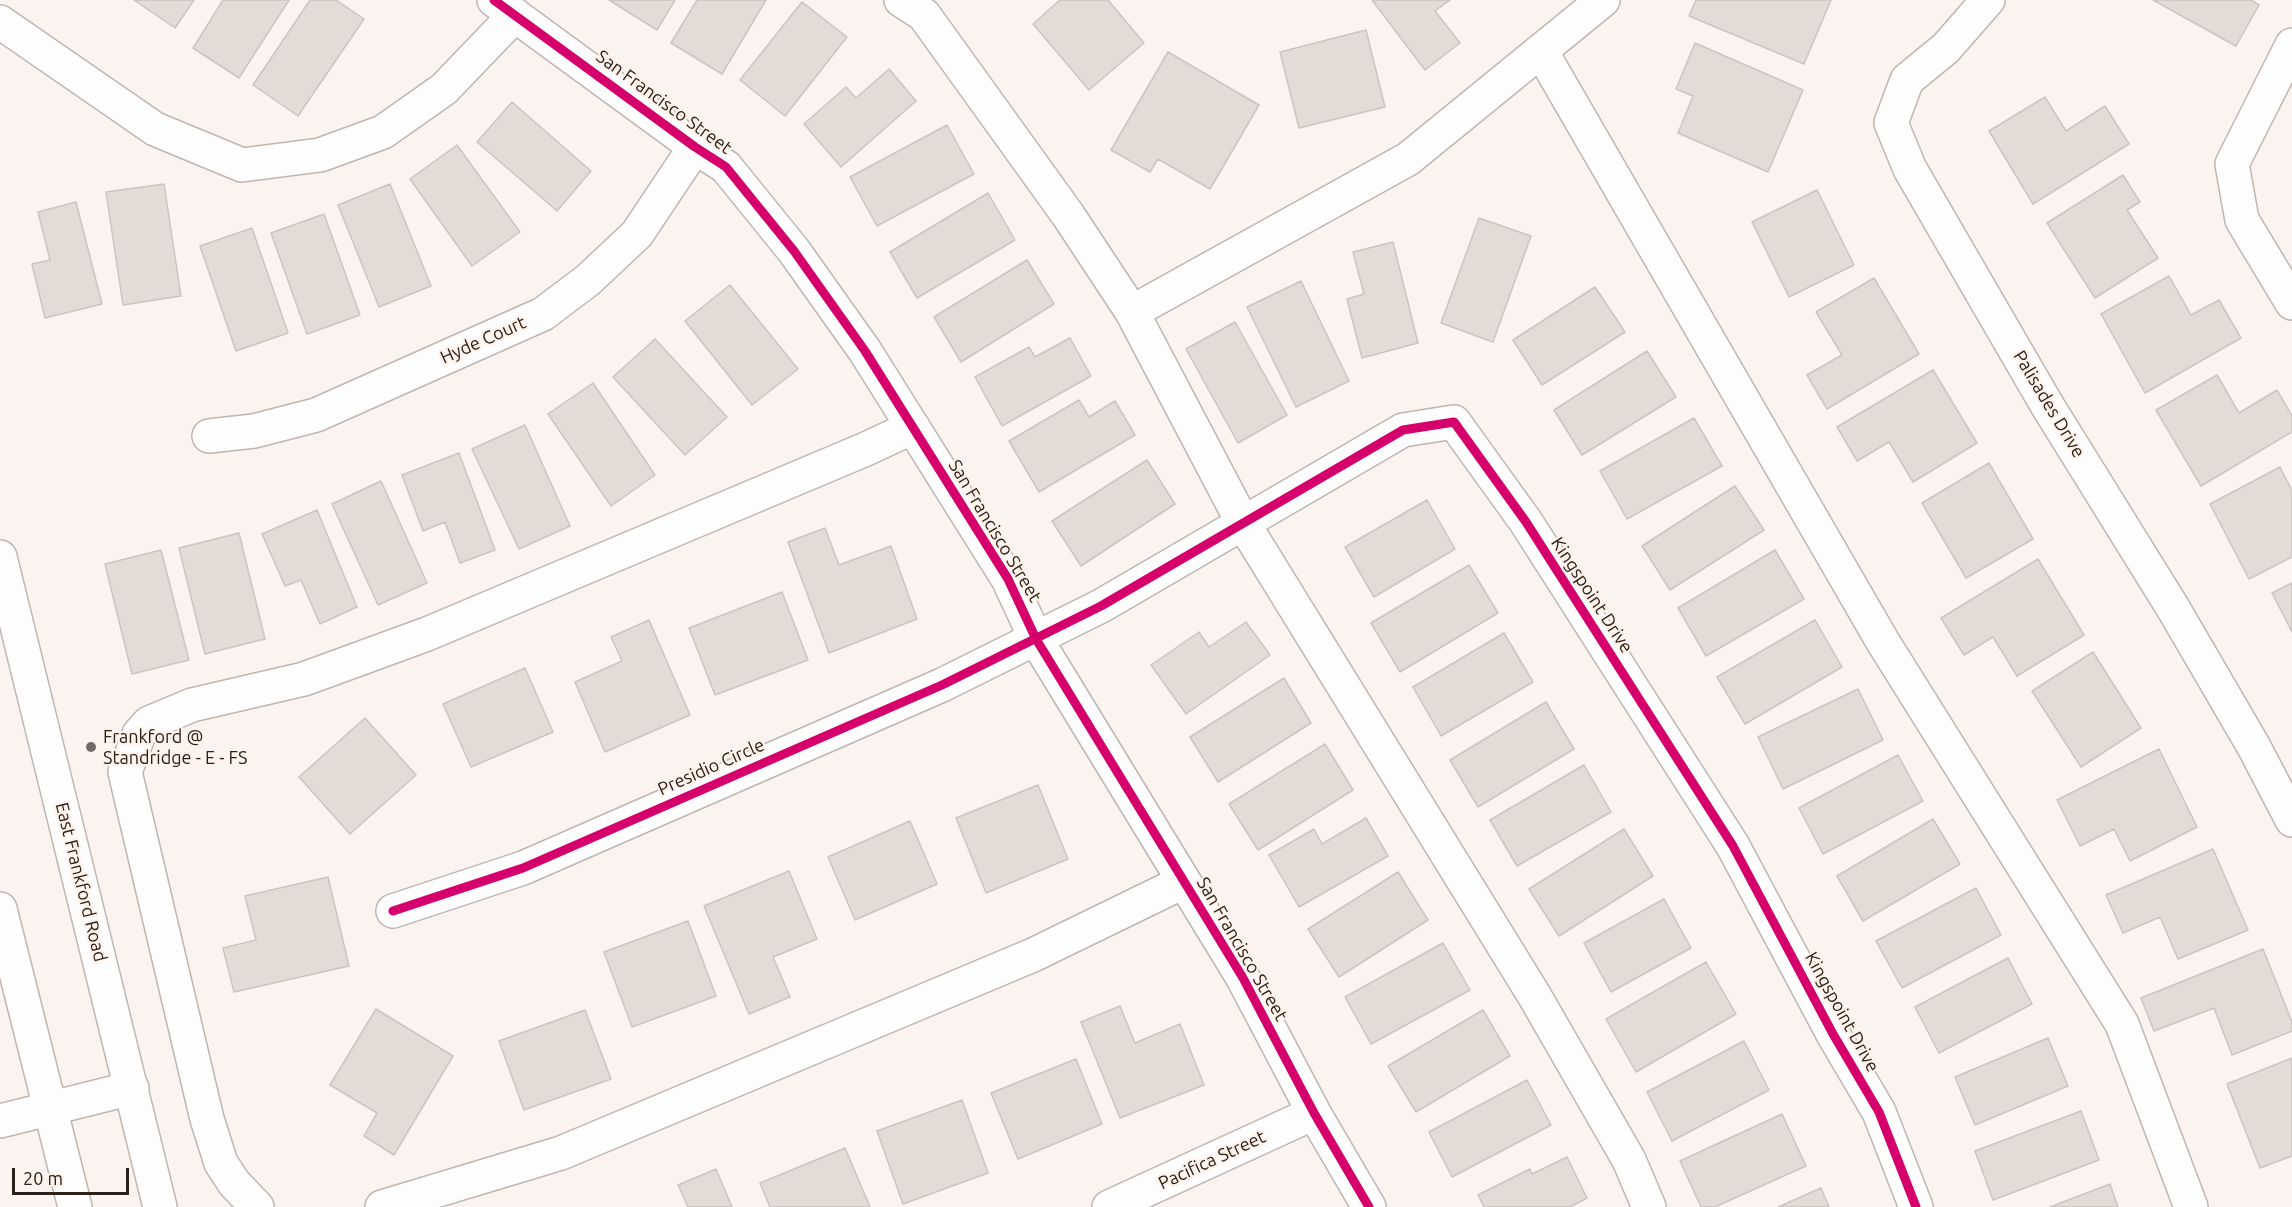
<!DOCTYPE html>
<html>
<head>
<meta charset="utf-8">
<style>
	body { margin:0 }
	#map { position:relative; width:2292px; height:1207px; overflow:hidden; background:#faf3ef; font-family:Ubuntu,sans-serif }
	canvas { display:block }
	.scale { position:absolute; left:12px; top:1168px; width:117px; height:27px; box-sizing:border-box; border:3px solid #2c211a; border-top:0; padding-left:8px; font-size:18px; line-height:21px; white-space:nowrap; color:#2c211a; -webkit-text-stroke:4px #fef2eb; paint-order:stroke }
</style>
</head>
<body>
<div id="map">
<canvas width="2292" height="1207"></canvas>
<div class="scale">20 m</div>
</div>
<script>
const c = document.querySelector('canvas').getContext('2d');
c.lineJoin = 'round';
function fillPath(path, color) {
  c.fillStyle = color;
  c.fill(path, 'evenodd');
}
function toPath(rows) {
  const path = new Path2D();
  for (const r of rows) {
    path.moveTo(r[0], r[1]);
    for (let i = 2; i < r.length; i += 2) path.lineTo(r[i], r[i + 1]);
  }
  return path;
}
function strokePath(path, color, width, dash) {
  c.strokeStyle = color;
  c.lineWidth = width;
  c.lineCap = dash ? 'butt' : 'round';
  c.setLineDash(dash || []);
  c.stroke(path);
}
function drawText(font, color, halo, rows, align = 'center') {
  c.font = font + ' Ubuntu,sans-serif';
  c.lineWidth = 4.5;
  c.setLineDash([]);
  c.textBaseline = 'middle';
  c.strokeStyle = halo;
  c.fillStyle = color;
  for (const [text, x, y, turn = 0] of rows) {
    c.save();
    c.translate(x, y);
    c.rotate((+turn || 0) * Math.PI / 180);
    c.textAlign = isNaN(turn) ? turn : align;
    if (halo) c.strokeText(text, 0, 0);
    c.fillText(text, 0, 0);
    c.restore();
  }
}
const building = toPath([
	[134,0,194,0,175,28,134,0],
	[223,0,289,0,239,78,193,48,223,0],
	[310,0,336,0,364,19,298,116,253,85,310,0],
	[609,0,675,0,657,30,609,0],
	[697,0,766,0,722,74,671,43,697,0],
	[1060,0,1108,0,1144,43,1089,90,1033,24,1060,0],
	[1372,0,1450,0,1435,11,1460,43,1425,70,1372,0],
	[1696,0,1831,0,1804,64,1689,16,1696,0],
	[2153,0,2251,0,2259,5,2236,46,2153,0],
	[802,2,847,37,785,116,740,80,802,2],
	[1366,30,1385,107,1299,128,1280,52,1366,30],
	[1695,43,1803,90,1768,172,1678,133,1693,96,1676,89,1695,43],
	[1168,52,1259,105,1210,189,1158,159,1150,172,1111,150,1168,52],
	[889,69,916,101,841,167,804,124,846,87,856,98,889,69],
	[2045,97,2066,131,2105,106,2129,144,2033,204,1989,131,2045,97],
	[512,102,591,171,557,211,477,142,512,102],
	[947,125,974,174,877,226,850,177,947,125],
	[457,145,520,232,472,266,410,179,457,145],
	[2123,175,2140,202,2127,210,2158,258,2095,298,2047,223,2123,175],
	[164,184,181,296,123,305,106,192,164,184],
	[390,184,431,286,379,307,338,205,390,184],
	[1817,190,1854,265,1789,297,1752,222,1817,190],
	[988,193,1015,240,917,298,890,252,988,193],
	[76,202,102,304,45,318,32,264,50,260,38,212,76,202],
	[324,214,360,315,307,334,271,233,324,214],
	[1479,218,1531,236,1493,342,1441,323,1479,218],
	[252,228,288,333,236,351,200,246,252,228],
	[1393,242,1418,343,1362,358,1347,299,1364,294,1353,252,1393,242],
	[1027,260,1054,304,961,362,934,317,1027,260],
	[2169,276,2191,315,2219,300,2241,338,2145,393,2101,314,2169,276],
	[1874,278,1919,354,1827,409,1807,375,1842,355,1816,312,1874,278],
	[1301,281,1349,381,1296,407,1247,307,1301,281],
	[730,285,798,369,752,405,685,321,730,285],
	[1595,287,1625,332,1542,385,1513,340,1595,287],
	[1235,322,1287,415,1238,443,1186,349,1235,322],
	[1070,338,1091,376,1002,426,975,377,1029,347,1035,357,1070,338],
	[655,339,727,417,685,455,613,377,655,339],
	[1647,351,1676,397,1582,455,1554,410,1647,351],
	[1933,370,1977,443,1913,482,1889,442,1857,461,1837,427,1933,370],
	[2217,375,2239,413,2277,390,2292,416,2292,432,2201,486,2156,410,2217,375],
	[593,383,655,475,611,506,548,414,593,383],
	[1079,400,1089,417,1115,401,1135,435,1039,492,1009,441,1079,400],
	[1694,418,1722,466,1627,519,1600,471,1694,418],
	[525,425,570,526,519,549,472,449,525,425],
	[459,453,495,550,460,563,445,522,423,531,402,475,459,453],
	[1147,460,1175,504,1081,566,1052,521,1147,460],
	[1989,463,2033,539,1966,578,1922,503,1989,463],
	[2280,467,2292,491,2292,557,2249,579,2210,504,2280,467],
	[381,481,427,583,378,605,332,504,381,481],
	[1735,486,1764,530,1670,590,1642,546,1735,486],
	[1427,500,1455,549,1374,597,1345,547,1427,500],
	[317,510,357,607,320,624,301,580,285,586,262,534,317,510],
	[825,528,839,565,891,546,917,619,829,653,788,542,825,528],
	[239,533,265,639,205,654,179,548,239,533],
	[161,550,189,660,132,674,105,564,161,550],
	[1775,550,1804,599,1706,656,1678,608,1775,550],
	[2038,559,2084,635,2017,676,1993,637,1964,655,1941,618,2038,559],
	[1469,565,1498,613,1400,672,1371,623,1469,565],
	[2292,583,2292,632,2272,593,2292,583],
	[782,592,808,660,715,695,689,628,782,592],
	[649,620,690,715,605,752,575,682,622,661,611,637,649,620],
	[1815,620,1842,667,1745,724,1717,677,1815,620],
	[1246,622,1270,655,1186,714,1151,665,1199,632,1209,647,1246,622],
	[1504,633,1533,682,1441,736,1413,687,1504,633],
	[2093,652,2141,728,2081,767,2032,691,2093,652],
	[525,668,553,732,471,767,443,704,525,668],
	[1284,678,1311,723,1218,782,1190,737,1284,678],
	[1858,689,1883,740,1783,789,1758,737,1858,689],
	[1546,702,1574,749,1478,807,1450,760,1546,702],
	[365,718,416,775,350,834,299,777,365,718],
	[1325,744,1353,790,1258,850,1229,804,1325,744],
	[2159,749,2197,827,2130,861,2114,829,2080,846,2057,800,2159,749],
	[1898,755,1923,801,1823,854,1799,808,1898,755],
	[1584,765,1611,812,1517,866,1490,820,1584,765],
	[1038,785,1068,859,986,893,956,818,1038,785],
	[1366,818,1388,856,1299,907,1269,855,1314,829,1322,844,1366,818],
	[1933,819,1960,864,1863,921,1837,876,1933,819],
	[910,821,937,884,855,920,828,857,910,821],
	[1624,829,1653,876,1559,936,1529,889,1624,829],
	[2213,849,2248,930,2178,959,2160,917,2123,933,2106,895,2213,849],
	[789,871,817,939,773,957,790,997,749,1014,704,906,789,871],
	[1398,872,1428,920,1339,977,1308,929,1398,872],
	[328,877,349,966,234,992,223,948,256,940,245,896,328,877],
	[1976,888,2001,935,1902,988,1876,941,1976,888],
	[1664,899,1691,948,1611,992,1584,943,1664,899],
	[688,921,716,996,632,1027,604,952,688,921],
	[1443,943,1470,990,1371,1044,1345,997,1443,943],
	[2263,949,2292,1022,2292,1031,2232,1055,2214,1008,2154,1031,2141,998,2263,949],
	[2008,958,2032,1004,1939,1053,1915,1007,2008,958],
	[1706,962,1736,1014,1636,1072,1606,1019,1706,962],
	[1120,1006,1135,1043,1180,1024,1204,1085,1120,1118,1081,1022,1120,1006],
	[376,1009,453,1056,394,1155,364,1136,377,1113,330,1085,376,1009],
	[585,1010,611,1079,524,1110,499,1041,585,1010],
	[1483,1010,1510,1056,1416,1112,1388,1066,1483,1010],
	[2048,1038,2068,1086,1975,1125,1955,1077,2048,1038],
	[1744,1041,1769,1090,1672,1141,1647,1092,1744,1041],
	[2292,1058,2292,1156,2260,1168,2227,1084,2292,1058],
	[1076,1059,1102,1124,1018,1159,991,1093,1076,1059],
	[1527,1080,1551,1125,1452,1177,1429,1132,1527,1080],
	[962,1100,988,1173,903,1204,877,1131,962,1100],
	[2081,1111,2099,1160,1993,1200,1975,1151,2081,1111],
	[1782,1114,1806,1166,1715,1207,1701,1207,1680,1161,1782,1114],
	[845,1148,870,1207,770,1207,760,1183,845,1148],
	[1567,1157,1587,1198,1570,1207,1484,1207,1478,1195,1530,1169,1532,1174,1567,1157],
	[716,1169,732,1207,688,1207,678,1185,716,1169],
	[2110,1184,2118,1207,2050,1207,2110,1184],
	[1821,1188,1829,1207,1778,1207,1821,1188]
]);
fillPath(building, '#e3dbd5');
strokePath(building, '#ccc4bf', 1.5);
const minor = toPath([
	[494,0,695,147,726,167,794,251,865,351,1008,579,1036,639,1243,978,1314,1113,1369,1207],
	[901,0,924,15,1068,215,1132,312],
	[1603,0,1408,159,1132,312,1243,523,1534,995,1629,1160,1649,1207],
	[1988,0,1946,48,1907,80,1891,123,1910,169,2047,405,2173,608,2254,747,2292,820],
	[0,22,155,129,242,165,320,155,383,132,444,89,515,15],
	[2292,45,2232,164,2242,220,2292,303],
	[1541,51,1883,642,2122,1024,2191,1207],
	[209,436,254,431,316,415,543,314,588,280,637,234,695,147],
	[393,911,523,868,942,685,1101,606,1403,430,1454,422,1526,522,1733,846,1833,1034,1879,1112,1916,1207],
	[0,1121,132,1088],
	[257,1207,234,1183,221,1163,207,1119,125,772,139,734,149,723,192,705,304,679,427,634,866,449,913,427],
	[382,1207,561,1153,1033,955,1183,882],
	[1109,1207,1314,1113]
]);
const major = toPath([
	[0,557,160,1207],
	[0,909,75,1207]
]);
strokePath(minor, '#beb6b1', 36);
strokePath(major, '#beb6b1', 36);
strokePath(minor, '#fefdfd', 33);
strokePath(major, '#fefdfd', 33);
strokePath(toPath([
	[494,0,695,147,726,167,794,251,865,351,1008,579,1036,639,1243,978,1314,1113,1369,1207],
	[393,911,523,868,942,685,1101,606,1403,430,1454,422,1526,522,1733,846,1833,1034,1879,1112,1916,1207]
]), '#d6006c', 9);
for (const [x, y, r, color] of [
	[91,747,6,"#746a65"]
]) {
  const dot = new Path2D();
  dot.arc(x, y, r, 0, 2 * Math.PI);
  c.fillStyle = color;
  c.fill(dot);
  strokePath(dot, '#fef2eb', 2);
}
drawText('18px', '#2c211a', '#fef2eb', [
	["San Francisco Street",664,102,36],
	["Hyde Court",483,340,-24],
	["Palisades Drive",2049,404,59],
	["San Francisco Street",995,531,59],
	["Kingspoint Drive",1592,595,57],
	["Presidio Circle",711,767,-24],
	["East Frankford Road",81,882,76],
	["San Francisco Street",1242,949,60],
	["Kingspoint Drive",1842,1012,61],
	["Pacifica Street",1212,1160,-25]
]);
drawText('18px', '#2c211a', '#fef2eb', [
	["Frankford @",103,737],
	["Standridge - E - FS",103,758]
], 'left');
</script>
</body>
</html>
